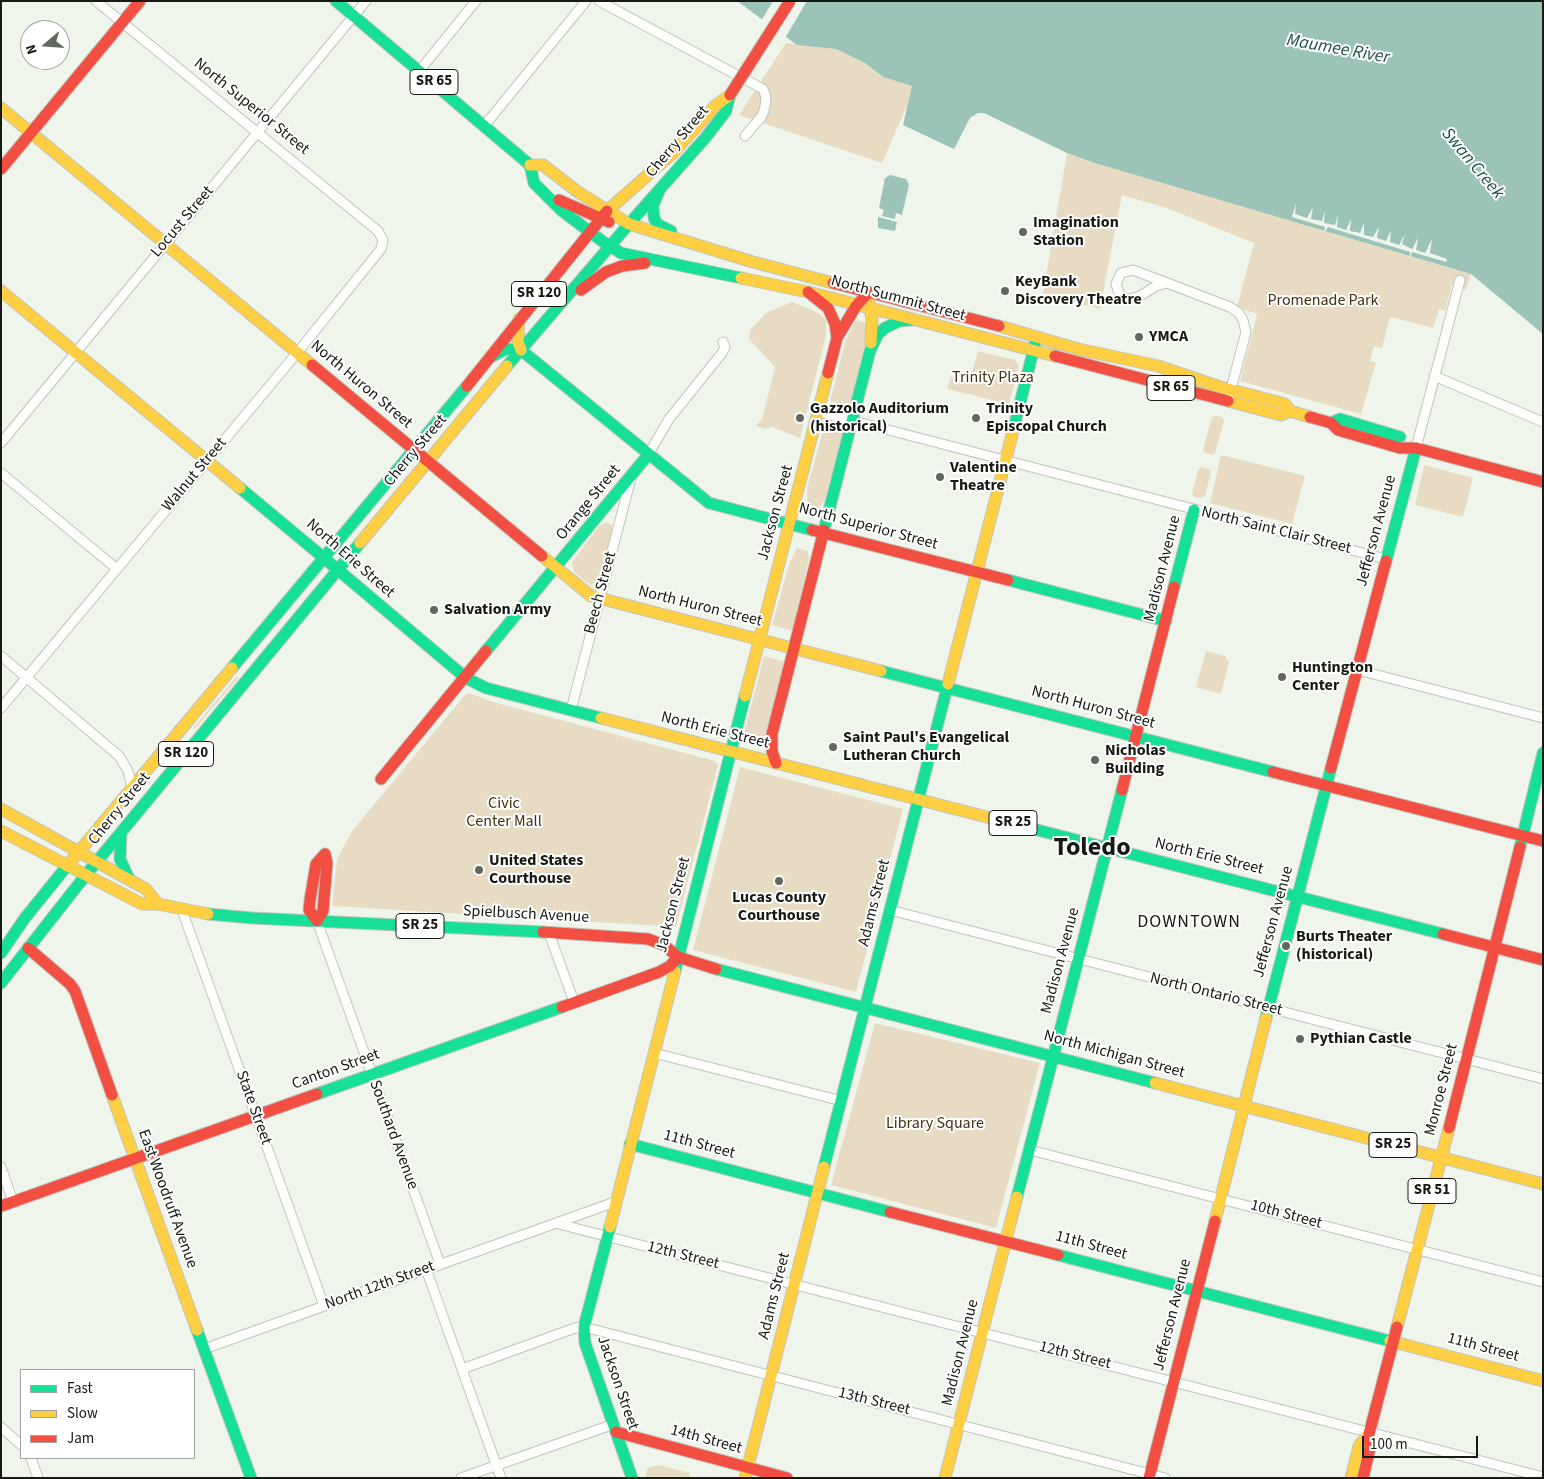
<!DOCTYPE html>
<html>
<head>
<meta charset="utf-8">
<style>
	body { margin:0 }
	#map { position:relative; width:1544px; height:1479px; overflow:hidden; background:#f0f5eb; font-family:"Source Sans 3",sans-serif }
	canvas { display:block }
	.frame { position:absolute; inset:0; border:2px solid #161a13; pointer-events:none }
	.legend { position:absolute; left:20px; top:1369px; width:175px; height:90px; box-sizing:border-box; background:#fff; border:1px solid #a2a3a1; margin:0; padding:6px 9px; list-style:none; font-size:15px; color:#161a13 }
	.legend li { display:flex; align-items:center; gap:10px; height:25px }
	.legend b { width:25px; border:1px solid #a2a3a1 }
	.north { position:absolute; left:20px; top:20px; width:50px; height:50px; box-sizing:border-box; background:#fff; border:1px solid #a2a3a1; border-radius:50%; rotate:252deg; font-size:14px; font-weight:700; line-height:20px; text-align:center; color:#161a13 }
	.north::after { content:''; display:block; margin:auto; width:18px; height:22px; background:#62675f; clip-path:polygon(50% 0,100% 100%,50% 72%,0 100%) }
	.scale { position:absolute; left:1362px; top:1436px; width:116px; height:22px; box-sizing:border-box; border:2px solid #161a13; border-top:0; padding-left:6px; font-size:15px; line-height:18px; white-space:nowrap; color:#161a13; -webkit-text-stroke:4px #fff; paint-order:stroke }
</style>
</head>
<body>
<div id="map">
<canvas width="1544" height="1479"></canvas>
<div class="frame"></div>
<ul class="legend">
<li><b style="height:6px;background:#16e098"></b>Fast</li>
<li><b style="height:6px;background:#ffcf43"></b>Slow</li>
<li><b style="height:6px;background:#f24e42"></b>Jam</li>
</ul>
<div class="north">N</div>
<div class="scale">100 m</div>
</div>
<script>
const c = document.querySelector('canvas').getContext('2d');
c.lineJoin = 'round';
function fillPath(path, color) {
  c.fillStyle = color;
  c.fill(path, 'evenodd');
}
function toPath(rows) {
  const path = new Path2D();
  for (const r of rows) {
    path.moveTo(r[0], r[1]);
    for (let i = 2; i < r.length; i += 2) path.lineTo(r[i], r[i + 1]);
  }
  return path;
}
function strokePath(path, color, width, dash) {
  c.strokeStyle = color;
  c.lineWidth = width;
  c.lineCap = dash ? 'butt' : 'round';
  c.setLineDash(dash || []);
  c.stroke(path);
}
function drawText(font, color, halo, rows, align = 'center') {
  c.font = font + ' "Source Sans 3",sans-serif';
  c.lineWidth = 4;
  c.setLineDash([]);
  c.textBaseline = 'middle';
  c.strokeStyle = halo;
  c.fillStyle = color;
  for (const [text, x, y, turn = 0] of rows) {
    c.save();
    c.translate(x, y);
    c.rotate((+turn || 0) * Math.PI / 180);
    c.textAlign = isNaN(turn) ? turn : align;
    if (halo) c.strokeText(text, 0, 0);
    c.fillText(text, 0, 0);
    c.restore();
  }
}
fillPath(toPath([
	[786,43,836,49,865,63,883,77,913,86,913,92,882,163,739,115],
	[1067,153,1471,274,1466,290,1452,285,1445,311,1439,309,1433,328,1390,317,1382,348,1374,346,1370,361,1376,363,1361,414,1240,381,1257,314,1237,307,1254,243,1167,208,1122,195,1100,309,1043,294],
	[792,302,819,313,826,320,826,336,800,438,772,427,765,429,756,426,762,419,775,367,749,339,750,330,766,313],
	[856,320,868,323,868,332,851,406,830,401,846,339],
	[978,351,1015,360,1019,365,1009,404,947,389,951,377,967,381,970,379],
	[1216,416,1222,417,1224,421,1215,453,1212,455,1205,453,1203,450,1212,417],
	[824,427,844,433,825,500,818,509,808,507,807,488],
	[1221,455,1305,476,1292,524,1210,503],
	[1424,465,1473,478,1463,517,1415,505],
	[1201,467,1210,469,1211,473,1205,496,1202,498,1194,497,1192,494,1198,470],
	[606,522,612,525,613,531,600,577,591,586,574,572,572,562,600,525],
	[797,548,808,551,809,559,793,631,772,625,789,564],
	[1206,651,1225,656,1229,662,1221,694,1196,687],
	[764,656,785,662,763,743,743,737],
	[237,676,239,677,194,730,193,728],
	[469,693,490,701,715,761,718,765,676,927,332,906,337,859,352,831,464,696],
	[740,767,903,809,856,992,693,950],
	[875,1023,1040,1063,996,1228,831,1185],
	[659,1465,690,1473,689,1478,645,1478,648,1468]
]), '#e7dcc3');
fillPath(toPath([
	[737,1,1543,1,1543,334,1471,274,1095,163,1067,153,984,113,978,113,970,118,954,149,903,125,912,86,883,77,865,63,836,49,797,45],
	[890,175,906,179,909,185,902,215,896,213,895,219,882,216,884,210,879,208,885,178],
	[878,217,897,222,895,231,878,228]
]), '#9bc3b8');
fillPath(toPath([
	[773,1,807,1,784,40,761,21],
	[1296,203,1295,214,1307,218,1313,207,1311,219,1322,221,1325,211,1324,223,1335,225,1338,215,1337,227,1346,230,1351,219,1350,231,1360,233,1364,223,1364,235,1373,237,1379,227,1377,238,1386,241,1391,230,1390,242,1399,245,1405,234,1402,244,1412,249,1418,238,1416,250,1425,253,1432,239,1430,253,1447,259,1446,262,1412,252,1410,258,1410,252,1328,227,1324,233,1325,227,1292,217]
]), '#f0f5eb');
const street = toPath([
	[599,1,763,89,766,97,765,107,762,116,745,136],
	[420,70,476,1],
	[485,125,586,1],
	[1167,283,1156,286,1140,296,1129,299,1120,296,1116,284,1121,273,1133,270,1230,307,1239,313,1243,320,1246,332,1230,393],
	[1434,376,1543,422],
	[819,412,1386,559],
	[1,443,366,1],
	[1416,448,1460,280],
	[648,455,669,419,722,353,725,347,723,342],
	[1,473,117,569],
	[1,656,119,756,128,771,132,787],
	[1358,670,1543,718],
	[1,708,297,353,381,249,383,240,378,231,96,1],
	[571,710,631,478],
	[182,910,324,1306],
	[890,910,1543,1079],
	[317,921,440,1264],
	[549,933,574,1002],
	[654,1053,842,1101],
	[1030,1150,1543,1282],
	[1,1167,13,1202],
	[555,1223,1543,1477],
	[426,1269,501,1478],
	[204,1349,615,1202],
	[462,1369,575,1328,584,1327,1165,1478],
	[1,1427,21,1445],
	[31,1458,38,1478],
	[461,1478,614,1424]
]);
const fast = toPath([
	[336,1,530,165,534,183,561,210,602,241,621,253,741,278],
	[660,189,653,206,654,218,657,224,671,231],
	[629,224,706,137,726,111,730,95],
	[491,357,506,349,521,350,709,503,812,530],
	[507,366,629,224],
	[1331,423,1340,419,1400,437],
	[1013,431,1036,340],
	[240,488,324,558],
	[824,530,870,351,878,334,885,328,899,321,912,320],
	[324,558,466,678,486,688,601,718],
	[1386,561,1416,448],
	[1008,580,1166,621],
	[1174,587,1194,510],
	[486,651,648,455],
	[232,668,467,386],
	[881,671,1273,772],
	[1014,824,1443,934],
	[121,833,120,859,129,879],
	[1520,847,1543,753],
	[85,876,360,543],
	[208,914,252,918,543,932],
	[1,953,25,918,67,866],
	[716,969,1155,1083],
	[675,971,745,696],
	[1,983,85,876],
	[1266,1018,1331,768],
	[317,1094,562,1007],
	[630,1144,890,1212],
	[824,1167,948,684],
	[1017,1197,1122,790],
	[610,1227,584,1327,585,1343,632,1478],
	[1058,1255,1390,1341],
	[197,1330,251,1478]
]);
const slow = toPath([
	[1,108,312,365],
	[530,165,543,165,578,192,629,224,753,262,833,283],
	[607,211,674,152,715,106,730,95],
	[741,278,808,292,1055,356],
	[1,291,240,488],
	[868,297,872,320,871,343],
	[519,319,518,342,521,350],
	[999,326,1078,349,1158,366,1220,387,1285,404,1290,411,1310,417],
	[1228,401,1281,415,1290,411],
	[360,543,507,366],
	[542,556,591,596,881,671],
	[948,684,1013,431],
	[745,696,828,373],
	[601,718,1014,824],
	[1,809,146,889,158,904],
	[1,831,142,904,158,904,208,914],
	[67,866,232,668],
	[1155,1083,1543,1184],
	[112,1095,197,1330],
	[1215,1221,1266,1018],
	[610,1227,675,971],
	[1397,1327,1449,1128],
	[1390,1341,1543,1381],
	[745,1478,824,1167],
	[945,1478,1017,1197],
	[1351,1478,1359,1446,1369,1434]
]);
const jam = toPath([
	[1,169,140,1],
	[559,200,609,222],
	[833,283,999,326],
	[581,290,606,272,622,266,645,263],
	[808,292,828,308,835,324,837,338],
	[1055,356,1228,401],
	[312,365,542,556],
	[828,373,837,338,856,306,868,293],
	[467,386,607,211],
	[1310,417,1331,423,1338,430,1400,448,1416,448,1543,482],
	[812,530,1008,580],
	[776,763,772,751,772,734,824,530],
	[1331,768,1386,561],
	[1273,772,1543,841],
	[381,779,486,651],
	[1122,790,1174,587],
	[325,854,327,863,323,911,317,921,309,910,310,900,316,864,325,854],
	[543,932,648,939,664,945,678,957,716,969],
	[1443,934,1543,960],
	[28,948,70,984,75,991,112,1095],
	[562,1007,659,972,670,966,678,957],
	[1449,1128,1520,847],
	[1,1206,317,1094],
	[890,1212,1058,1255],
	[616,1432,787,1478],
	[1149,1478,1215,1221],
	[1363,1478,1370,1448,1369,1434,1397,1327]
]);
strokePath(street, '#c0c4bd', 11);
strokePath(fast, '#c0c4bd', 13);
strokePath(slow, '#c0c4bd', 13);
strokePath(jam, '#c0c4bd', 13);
strokePath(street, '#fdfefc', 9);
strokePath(fast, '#16e098', 11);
strokePath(slow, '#ffcf43', 11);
strokePath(jam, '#f24e42', 11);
const jamBridge = toPath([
	[730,95,790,1]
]);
strokePath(jamBridge, '#c0c4bd', 13, []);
strokePath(jamBridge, '#f24e42', 11);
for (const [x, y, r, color] of [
	[1023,232,5,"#62675f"],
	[1005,291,5,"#62675f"],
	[1139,337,5,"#62675f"],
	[800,418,5,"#62675f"],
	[976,418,5,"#62675f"],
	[940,477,5,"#62675f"],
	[434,610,5,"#62675f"],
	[1282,677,5,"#62675f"],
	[833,747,5,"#62675f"],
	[1095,760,5,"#62675f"],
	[479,870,5,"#62675f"],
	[779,881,5,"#62675f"],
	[1286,946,5,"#62675f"],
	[1300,1039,5,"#62675f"]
]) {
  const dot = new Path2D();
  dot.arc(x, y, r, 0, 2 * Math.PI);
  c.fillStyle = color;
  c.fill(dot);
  strokePath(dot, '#fff', 2);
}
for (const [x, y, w] of [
	[434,82,48],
	[539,294,55],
	[1171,388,48],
	[186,754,55],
	[1013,823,48],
	[420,926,48],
	[1393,1145,48],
	[1432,1191,48]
]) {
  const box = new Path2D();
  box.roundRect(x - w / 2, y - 12.5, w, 25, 4);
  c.fillStyle = '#fff';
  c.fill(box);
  strokePath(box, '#161a13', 1);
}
drawText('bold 15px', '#161a13', null, [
	["SR 65",434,82],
	["SR 120",539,294],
	["SR 65",1171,388],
	["SR 120",186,754],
	["SR 25",1013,823],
	["SR 25",420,926],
	["SR 25",1393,1145],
	["SR 51",1432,1191]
]);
drawText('16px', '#161a13', '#fff', [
	["North Superior Street",251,107,39],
	["Cherry Street",678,142,-50],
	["Locust Street",183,222,-50],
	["North Summit Street",898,299,15],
	["North Huron Street",361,385,40],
	["Cherry Street",416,451,-50],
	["Walnut Street",195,475,-50],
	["Orange Street",589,503,-51],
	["Jackson Street",776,513,-75],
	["North Superior Street",868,527,15],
	["North Saint Clair Street",1276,531,14],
	["Jefferson Avenue",1377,531,-75],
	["North Erie Street",350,559,41],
	["Madison Avenue",1163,569,-76],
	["Beech Street",601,593,-75],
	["North Huron Street",700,607,14],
	["North Huron Street",1093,708,15],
	["North Erie Street",715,731,14],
	["Cherry Street",120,809,-51],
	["North Erie Street",1209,857,14],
	["Adams Street",875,903,-76],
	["Jackson Street",674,905,-76],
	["Spielbusch Avenue",526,915,3],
	["Jefferson Avenue",1274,922,-75],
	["Madison Avenue",1061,961,-75],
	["North Ontario Street",1216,995,14],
	["North Michigan Street",1114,1055,15],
	["Canton Street",336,1070,-20],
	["Monroe Street",1442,1090,-76],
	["State Street",253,1108,70],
	["Southard Avenue",393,1135,70],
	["11th Street",699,1145,15],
	["East Woodruff Avenue",167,1199,70],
	["10th Street",1286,1215,15],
	["11th Street",1091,1246,15],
	["12th Street",683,1256,14],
	["North 12th Street",380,1286,-20],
	["Adams Street",775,1296,-76],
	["Jefferson Avenue",1173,1315,-76],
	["11th Street",1483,1348,15],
	["Madison Avenue",961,1353,-76],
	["12th Street",1075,1356,14],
	["Jackson Street",617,1383,71],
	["13th Street",874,1402,14],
	["14th Street",706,1440,15]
]);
drawText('bold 16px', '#161a13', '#fff', [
	["Imagination",1033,223],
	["Station",1033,241],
	["KeyBank",1015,282],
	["Discovery Theatre",1015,300],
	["YMCA",1149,337],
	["Gazzolo Auditorium",810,409],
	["(historical)",810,427],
	["Trinity",986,409],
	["Episcopal Church",986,427],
	["Valentine",950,468],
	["Theatre",950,486],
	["Salvation Army",444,610],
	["Huntington",1292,668],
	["Center",1292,686],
	["Saint Paul's Evangelical",843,738],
	["Lutheran Church",843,756],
	["Nicholas",1105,751],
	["Building",1105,769],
	["United States",489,861],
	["Courthouse",489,879],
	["Lucas County",779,898,"center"],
	["Courthouse",779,916,"center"],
	["Burts Theater",1296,937],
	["(historical)",1296,955],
	["Pythian Castle",1310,1039]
], 'left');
drawText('16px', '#42300f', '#fff', [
	["Promenade Park",1323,301],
	["Trinity Plaza",993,378],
	["Civic",504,804],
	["Center Mall",504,822],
	["Library Square",935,1124]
]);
drawText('italic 18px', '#1d4d45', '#fff', [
	["Maumee River",1338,50,10],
	["Swan Creek",1472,164,50]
]);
c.letterSpacing = '1px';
drawText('18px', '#161a13', '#fff', [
	["DOWNTOWN",1189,923]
]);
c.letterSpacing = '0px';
drawText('bold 26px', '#161a13', '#fff', [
	["Toledo",1092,849]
]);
</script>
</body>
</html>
